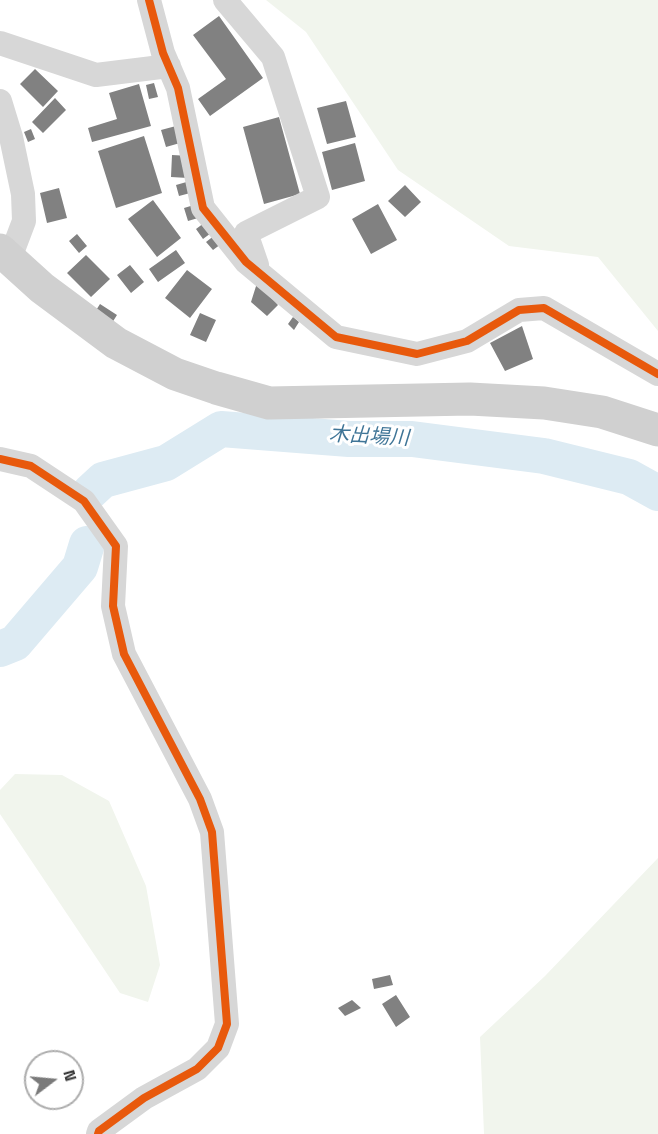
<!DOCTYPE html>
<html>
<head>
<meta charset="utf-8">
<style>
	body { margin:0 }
	#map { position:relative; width:658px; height:1134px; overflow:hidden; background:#fff; font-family:"Space Grotesk",sans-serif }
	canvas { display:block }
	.north { position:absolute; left:24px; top:1050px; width:60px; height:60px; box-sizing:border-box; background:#fff; border:2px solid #adadad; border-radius:50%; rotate:74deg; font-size:16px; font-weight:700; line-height:24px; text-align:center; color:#333 }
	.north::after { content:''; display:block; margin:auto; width:21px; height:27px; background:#7a7a7a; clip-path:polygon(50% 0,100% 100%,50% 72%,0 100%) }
</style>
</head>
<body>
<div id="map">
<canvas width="658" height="1134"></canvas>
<div class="north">N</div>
</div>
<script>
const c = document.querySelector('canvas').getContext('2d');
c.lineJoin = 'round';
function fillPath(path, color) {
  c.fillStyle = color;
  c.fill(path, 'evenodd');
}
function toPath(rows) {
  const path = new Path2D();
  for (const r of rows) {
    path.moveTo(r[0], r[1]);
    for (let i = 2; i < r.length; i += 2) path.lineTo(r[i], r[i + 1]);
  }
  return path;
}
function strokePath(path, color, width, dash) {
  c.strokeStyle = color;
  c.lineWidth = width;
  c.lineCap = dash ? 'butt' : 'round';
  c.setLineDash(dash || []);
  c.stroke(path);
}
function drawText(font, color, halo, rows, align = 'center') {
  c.font = font + ' "Space Grotesk","Noto Sans JP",sans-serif';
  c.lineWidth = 6;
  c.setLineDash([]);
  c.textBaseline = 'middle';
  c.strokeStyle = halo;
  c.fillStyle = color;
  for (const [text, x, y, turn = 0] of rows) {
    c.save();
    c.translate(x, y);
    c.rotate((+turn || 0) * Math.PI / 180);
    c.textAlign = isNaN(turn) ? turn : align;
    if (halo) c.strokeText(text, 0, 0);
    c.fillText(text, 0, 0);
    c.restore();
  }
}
fillPath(toPath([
	[266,0,658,0,658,331,598,257,509,246,398,170,306,32],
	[15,774,62,775,109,801,146,886,160,965,148,1002,120,993,0,814,0,790],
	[658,858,658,1134,484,1134,480,1037,545,976]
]), '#f1f5ed');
strokePath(toPath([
	[90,492,103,480,166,463,221,429,349,439,412,439,544,456,629,477,658,493],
	[0,649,15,643,80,567,87,544]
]), '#ddebf3', 36);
fillPath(toPath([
	[219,16,263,78,210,116,198,99,226,79,193,35],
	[35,69,58,91,43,107,20,84],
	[154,83,158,97,149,99,146,85],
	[139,84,151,126,92,142,88,128,117,119,109,93],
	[55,98,66,110,43,133,32,122],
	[346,101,356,137,327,144,317,108],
	[279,117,300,194,264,204,243,127],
	[176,126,180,143,166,147,161,130],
	[31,129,35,139,28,142,24,132],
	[144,136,162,193,116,208,98,151],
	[355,143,365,181,332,190,322,152],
	[172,155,190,156,188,178,171,177],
	[190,181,194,192,179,196,176,185],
	[405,185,421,202,405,217,388,201],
	[59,188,67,218,47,223,40,193],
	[153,200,181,238,157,257,128,219],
	[378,204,397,240,371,254,352,219],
	[194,205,198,218,188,221,184,208],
	[204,223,211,233,203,239,196,229],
	[77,234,87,246,79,253,69,241],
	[215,235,221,244,213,250,206,242],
	[176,250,185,263,158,282,149,269],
	[86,255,110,279,91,297,67,273],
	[130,265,144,282,131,293,117,275],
	[187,270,212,289,190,318,165,298],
	[257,283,278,305,267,316,251,302],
	[100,304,117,315,110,326,93,315],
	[200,313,216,320,206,342,190,335],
	[293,317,299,322,294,330,288,324],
	[522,326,533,359,505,371,490,343],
	[390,975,393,985,374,989,372,979],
	[396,995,410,1017,396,1027,382,1004],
	[352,1000,361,1008,345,1016,338,1008]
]), '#818181');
strokePath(toPath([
	[149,0,163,53,178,88,203,208,246,262,336,337,417,354,467,341,519,310,544,308,658,374],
	[225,0,273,57,318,197,246,233,257,265],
	[0,43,96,75,169,66],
	[0,101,11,137,23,194,24,221,10,258],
	[0,459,31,466,84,501,116,546,113,606,124,654,200,799,212,832,227,1024,218,1048,197,1069,144,1098,99,1131,98,1134]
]), '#d7d7d7', 24);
strokePath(toPath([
	[0,250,42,288,116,343,175,374,216,388,269,403,470,399,544,403,602,412,658,430]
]), '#d0d0d0', 33);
strokePath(toPath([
	[149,0,163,53,178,88,203,208,246,262,336,337,417,354,467,341,519,310,544,308,658,374],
	[0,459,31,466,84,501,116,546,113,606,124,654,200,799,212,832,227,1024,218,1048,197,1069,144,1098,99,1131,98,1134]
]), '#e8590c', 8);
drawText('italic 20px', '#3f7597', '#fff', [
	["木出場川",369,437,3]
]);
</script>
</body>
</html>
